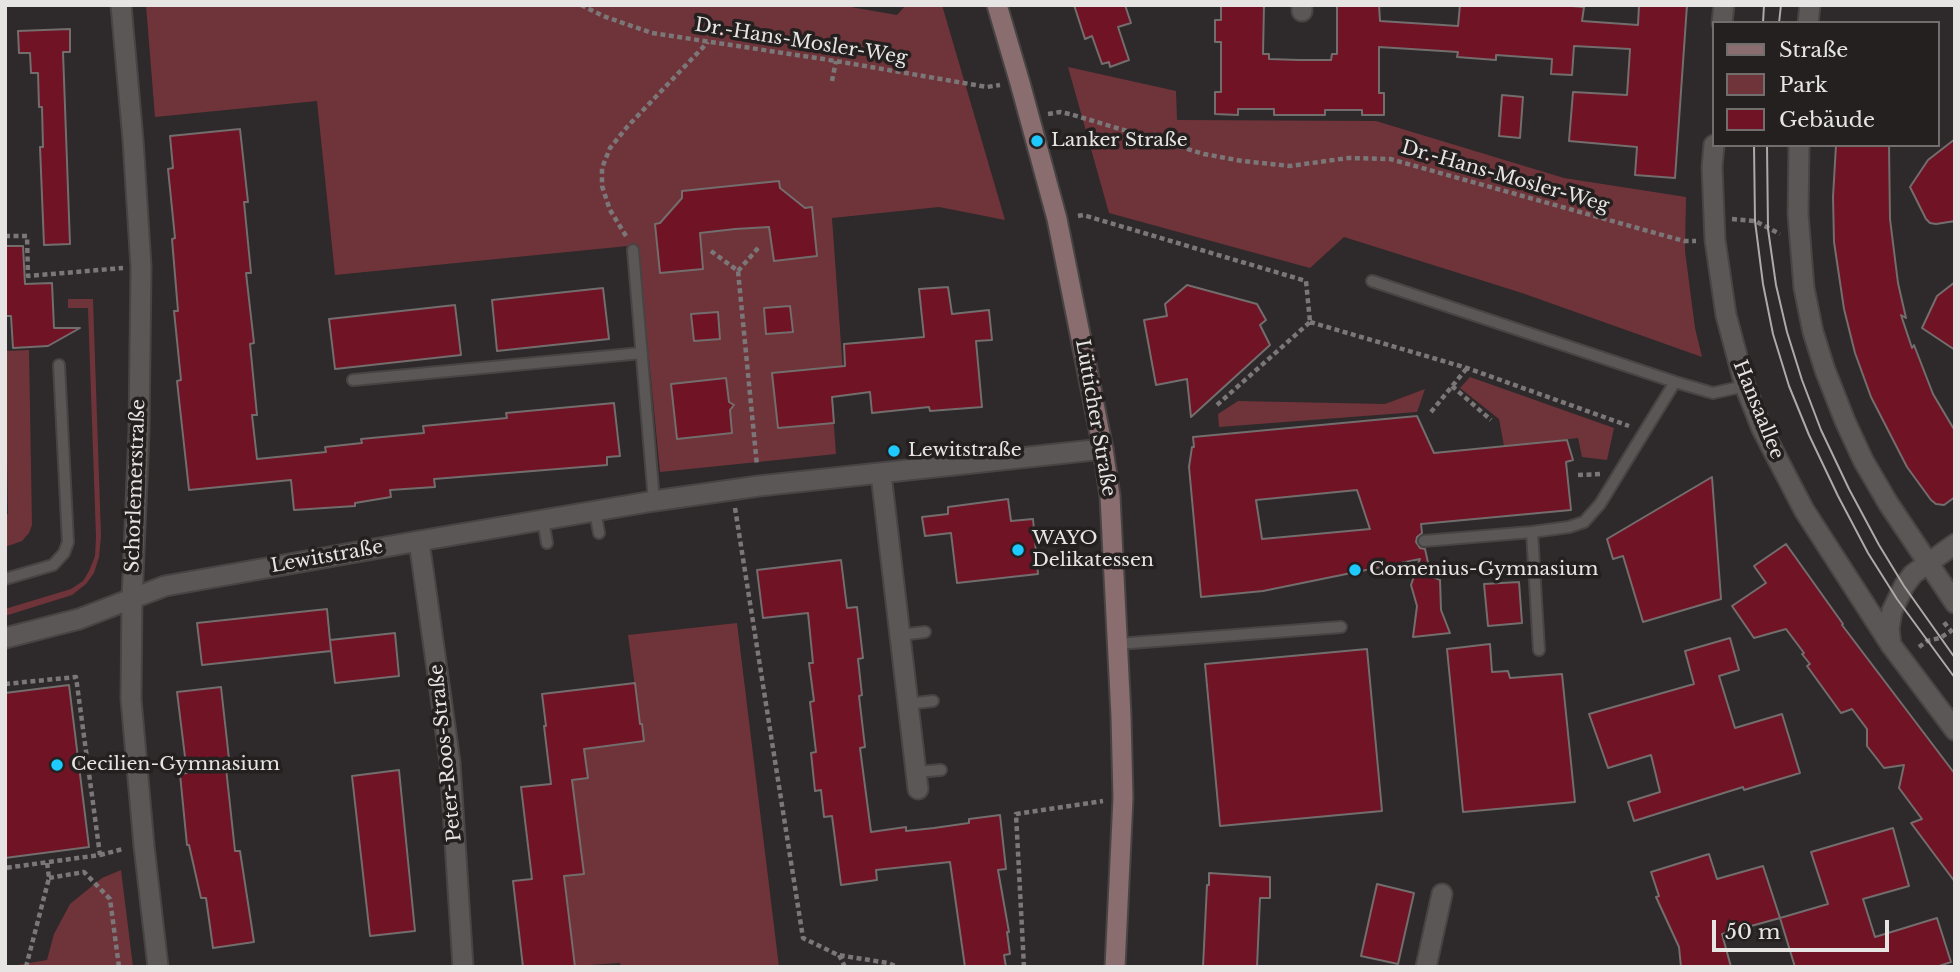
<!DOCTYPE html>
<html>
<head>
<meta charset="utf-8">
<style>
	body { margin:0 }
	#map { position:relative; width:1960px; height:972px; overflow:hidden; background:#2e292a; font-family:"Libre Baskerville",serif }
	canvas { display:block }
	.frame { position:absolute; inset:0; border:7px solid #e7e4e4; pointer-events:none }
	.legend { position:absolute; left:1712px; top:21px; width:228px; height:126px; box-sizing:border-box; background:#242020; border:2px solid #726e6e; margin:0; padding:9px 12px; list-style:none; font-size:21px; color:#e7e4e4 }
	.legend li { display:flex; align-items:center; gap:14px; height:35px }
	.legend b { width:35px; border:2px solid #726e6e }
	.scale { position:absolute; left:1712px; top:920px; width:177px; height:32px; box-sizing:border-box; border:4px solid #e7e4e4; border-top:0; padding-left:9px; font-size:21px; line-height:24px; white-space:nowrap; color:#e7e4e4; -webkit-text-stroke:5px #242020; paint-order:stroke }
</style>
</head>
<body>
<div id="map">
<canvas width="1960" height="972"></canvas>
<div class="frame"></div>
<ul class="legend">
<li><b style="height:9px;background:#896d6f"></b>Straße</li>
<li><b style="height:19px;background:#6f343a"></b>Park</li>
<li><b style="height:19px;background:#6f1325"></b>Gebäude</li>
</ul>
<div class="scale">50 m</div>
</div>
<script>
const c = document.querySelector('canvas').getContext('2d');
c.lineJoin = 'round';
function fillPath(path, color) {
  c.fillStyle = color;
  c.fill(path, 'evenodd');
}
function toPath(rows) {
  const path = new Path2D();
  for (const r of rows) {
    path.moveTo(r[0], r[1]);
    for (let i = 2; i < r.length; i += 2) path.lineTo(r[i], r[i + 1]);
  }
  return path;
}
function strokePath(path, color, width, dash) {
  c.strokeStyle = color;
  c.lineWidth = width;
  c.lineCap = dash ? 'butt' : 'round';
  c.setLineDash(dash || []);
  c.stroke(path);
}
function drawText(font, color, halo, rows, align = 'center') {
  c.font = font + ' "Libre Baskerville",serif';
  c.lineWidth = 7;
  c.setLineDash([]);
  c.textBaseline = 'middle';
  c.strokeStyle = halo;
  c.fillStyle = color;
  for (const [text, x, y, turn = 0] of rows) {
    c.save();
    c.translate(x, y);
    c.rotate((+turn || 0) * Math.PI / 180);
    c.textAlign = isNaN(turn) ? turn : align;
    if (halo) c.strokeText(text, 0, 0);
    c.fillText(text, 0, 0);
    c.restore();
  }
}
fillPath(toPath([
	[146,5,839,5,897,15,906,5,942,5,1005,220,939,207,832,218,844,386,832,399,836,454,660,472,638,245,335,275,317,101,155,117],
	[1068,67,1176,91,1177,120,1376,121,1564,178,1686,197,1685,251,1695,328,1702,357,1522,293,1344,237,1310,268,1109,213],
	[68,299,93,299,101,536,99,557,94,573,86,584,72,595,5,616,5,609,71,589,83,581,89,571,95,556,96,537,88,308,68,308],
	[29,350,32,525,29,533,22,541,5,547,5,515,8,514,5,351],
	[1470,377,1614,428,1607,460,1582,457,1578,438,1504,446,1499,419,1460,388],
	[1425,389,1417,412,1219,427,1218,414,1238,401,1385,404],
	[737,623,779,967,621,967,620,963,575,966,564,876,584,874,572,781,587,778,584,749,590,749,589,744,605,746,644,741,642,725,640,724,628,635],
	[121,870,133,967,5,967,47,960,54,934,70,904,102,878]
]), '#6f343a');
const building = toPath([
	[1074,5,1125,5,1131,23,1118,27,1129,60,1110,67,1109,62,1102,64,1092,36,1085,39,1074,5],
	[1221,5,1264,5,1263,54,1269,54,1269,59,1299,60,1331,60,1332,54,1337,54,1337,5,1379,5,1380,21,1458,26,1460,5,1559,5,1584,7,1582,21,1638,25,1639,5,1687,5,1675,178,1635,175,1637,147,1569,141,1573,92,1627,95,1630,49,1574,46,1572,75,1551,74,1552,59,1496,55,1496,60,1457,57,1458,52,1379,47,1379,93,1384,93,1384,115,1362,115,1362,110,1325,110,1325,115,1274,115,1274,109,1238,109,1238,115,1215,114,1215,92,1221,92,1221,42,1215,42,1215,20,1221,20,1221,5],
	[70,29,70,52,63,52,70,244,44,245,40,147,43,147,42,107,39,107,38,73,31,73,30,53,19,53,18,31,70,29],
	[1502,95,1523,97,1520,138,1499,136,1502,95],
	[240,129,248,202,244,202,251,273,246,273,254,343,250,344,257,415,252,415,257,459,326,452,325,447,362,443,361,439,424,433,423,426,507,418,506,413,614,403,620,456,607,457,607,465,434,479,435,487,390,490,391,497,355,503,355,506,294,510,291,480,189,490,177,381,181,380,174,311,178,311,172,239,175,238,168,169,173,168,170,136,240,129],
	[1955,139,1955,221,1936,224,1930,223,1926,219,1910,187,1928,160,1955,139],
	[1836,145,1889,145,1890,219,1898,283,1906,318,1901,315,1912,348,1914,345,1933,394,1955,431,1955,497,1944,505,1936,504,1931,500,1907,467,1871,397,1855,353,1844,309,1834,242,1833,197,1836,145],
	[779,181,780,188,805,208,812,207,817,256,774,261,769,227,735,229,700,233,703,269,660,273,655,224,660,223,682,198,682,191,779,181],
	[5,246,23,246,25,284,52,283,54,328,80,328,48,346,13,348,11,316,5,316,5,246],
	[1955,282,1955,350,1922,328,1937,296,1955,282],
	[1187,285,1257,304,1266,320,1260,325,1270,345,1191,417,1187,379,1156,385,1144,320,1167,316,1165,304,1187,285],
	[948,287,952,314,989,310,992,340,976,341,982,407,930,411,929,407,872,413,870,392,832,397,834,423,778,428,772,373,845,366,844,344,924,337,919,289,948,287],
	[603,288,609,339,497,351,492,300,603,288],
	[455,305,461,355,335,369,329,319,455,305],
	[790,306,793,332,766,334,764,308,790,306],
	[718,312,720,339,694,341,691,314,718,312],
	[726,378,729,402,734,405,730,410,732,433,677,439,671,384,726,378],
	[1417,416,1434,453,1567,440,1573,460,1566,462,1571,510,1421,524,1422,533,1417,537,1416,542,1420,548,1425,549,1431,576,1440,580,1441,610,1450,633,1413,637,1417,606,1411,585,1420,559,1263,591,1201,597,1189,467,1192,447,1194,447,1193,437,1417,416],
	[1357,490,1370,529,1262,539,1256,500,1357,490],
	[1712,477,1721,599,1643,622,1623,556,1613,559,1607,539,1712,477],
	[1008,499,1011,521,1033,519,1038,574,957,583,951,533,925,536,922,517,948,514,948,507,1008,499],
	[1786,544,1843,624,1842,625,1955,774,1955,882,1911,823,1922,819,1899,788,1904,765,1884,768,1867,746,1867,729,1852,709,1841,713,1807,666,1810,664,1802,654,1804,653,1786,629,1754,638,1732,606,1766,583,1754,566,1786,544],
	[841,560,847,608,857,607,863,658,858,659,862,695,859,696,865,747,860,748,871,832,906,827,906,831,934,828,969,823,969,819,1000,815,1006,869,998,870,1009,932,1007,932,1010,954,1004,955,1006,967,965,967,950,862,876,870,877,880,841,885,832,816,824,817,821,790,815,791,811,753,816,752,810,702,814,701,809,663,813,663,808,613,763,618,757,570,841,560],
	[1519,582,1522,623,1488,626,1484,584,1519,582],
	[327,609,331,651,202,665,197,623,327,609],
	[395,633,399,676,335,683,330,640,395,633],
	[1730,638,1739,670,1719,676,1735,728,1782,714,1800,773,1744,790,1743,787,1634,821,1628,802,1660,792,1651,755,1608,768,1589,714,1694,684,1685,651,1730,638],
	[1490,644,1492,672,1508,671,1510,678,1562,674,1575,802,1463,812,1447,649,1490,644],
	[1367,649,1382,811,1220,826,1205,664,1367,649],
	[635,683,640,724,642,724,644,741,584,749,588,778,572,780,584,874,564,876,575,967,523,967,513,881,532,879,521,787,551,784,544,726,546,726,542,694,635,683],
	[69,685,89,847,5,858,5,693,69,685],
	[221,687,230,768,226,768,235,851,240,851,254,942,213,948,206,898,201,898,189,845,187,845,180,774,187,773,177,692,221,687],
	[399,770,415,931,370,936,352,776,399,770],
	[1893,828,1909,886,1863,899,1875,937,1937,918,1951,962,1936,967,1795,967,1780,918,1828,904,1811,852,1893,828],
	[1709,854,1717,879,1763,866,1780,918,1722,934,1731,967,1681,967,1679,947,1656,897,1659,896,1651,872,1709,854],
	[1209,873,1270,877,1270,898,1260,898,1257,967,1203,967,1207,885,1209,885,1209,873],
	[1377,884,1414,893,1398,964,1361,956,1377,884]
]);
fillPath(building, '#6f1325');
strokePath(building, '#736d6d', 2);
const service = toPath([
	[633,250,654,501],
	[1372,281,1675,382,1713,393,1745,386],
	[353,380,642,353],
	[595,511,599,533],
	[543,520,547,543],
	[1532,532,1539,650],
	[1424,541,1532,532,1569,527,1584,522,1600,504,1675,382],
	[5,579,53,565,64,553,68,542,59,365],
	[900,635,925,632],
	[1117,644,1341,627],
	[907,704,933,701],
	[916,772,941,770]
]);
const minor = toPath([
	[121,5,133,140,141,267,139,431,132,599,131,699,144,846,158,967],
	[1302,11,1302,5],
	[881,474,918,789],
	[419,541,450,762,463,967],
	[5,638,79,619,165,586,419,541,654,501,759,486,1103,449],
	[1891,645,1889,629,1892,611,1904,586,1913,574,1955,544],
	[1426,967,1442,894]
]);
const tertiary = toPath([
	[1722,23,1724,5],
	[1808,23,1810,5],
	[1714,145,1712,167,1715,240,1726,315,1745,386,1762,429,1804,510,1891,645,1955,730],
	[1799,145,1798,214,1804,288,1813,332,1825,370,1845,421,1863,460,1888,503,1955,603]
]);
const secondary = toPath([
	[997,5,1020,83,1057,219,1103,449,1110,496,1121,716,1123,798,1115,967]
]);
strokePath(service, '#484444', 14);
strokePath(minor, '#484444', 23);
strokePath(tertiary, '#484444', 23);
strokePath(secondary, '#484444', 23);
strokePath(toPath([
	[581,5,603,16,652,33,836,61,987,87,1000,85],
	[832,81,836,61],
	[1048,114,1060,112,1070,114,1204,154,1242,161,1290,166,1348,158,1390,159,1684,241,1696,241],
	[1078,216,1083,215,1306,281,1310,322],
	[1732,219,1755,221,1780,234],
	[5,236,27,236,28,276,123,268],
	[626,236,610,210,602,186,602,168,610,148,627,127,708,42],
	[711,251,738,271,757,466],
	[738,271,759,247],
	[1310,322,1467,368,1629,426],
	[1452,386,1491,420],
	[1217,405,1310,322],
	[1431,412,1467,368],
	[1578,475,1601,474],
	[735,508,803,938,838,955,888,963,897,967],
	[1919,647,1927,641,1940,638,1951,631,1942,620],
	[5,684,76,677,100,855,5,868],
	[100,855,123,849],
	[49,878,84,872,110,899,119,967],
	[839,955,845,967],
	[26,967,49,878,47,862],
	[1024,967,1016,814,1103,801]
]), '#7b7778', 4.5, [5, 3.5]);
strokePath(service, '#5c5757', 10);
strokePath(minor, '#5c5757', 19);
strokePath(tertiary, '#5c5757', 19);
strokePath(secondary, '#896d6f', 19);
strokePath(toPath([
	[1763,23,1764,5],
	[1779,23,1781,5],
	[1754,145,1755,221,1763,284,1773,334,1789,386,1809,435,1838,496,1868,553,1897,599,1955,678],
	[1767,145,1768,229,1776,285,1787,332,1802,380,1821,430,1849,489,1879,545,1904,586,1955,658]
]), '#ada9a9', 2);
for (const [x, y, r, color] of [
	[1037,141,7,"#1ec9fd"],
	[894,451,7,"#1ec9fd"],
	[1018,550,7,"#1ec9fd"],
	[1355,570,7,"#1ec9fd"],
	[57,765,7,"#1ec9fd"]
]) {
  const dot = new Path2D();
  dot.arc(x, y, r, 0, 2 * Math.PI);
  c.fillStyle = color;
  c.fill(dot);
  strokePath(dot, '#242020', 2.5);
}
drawText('19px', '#e7e4e4', '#242020', [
	["Dr.-Hans-Mosler-Weg",801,42,9],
	["Dr.-Hans-Mosler-Weg",1505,177,16],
	["Hansaallee",1758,410,68],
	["Lütticher Straße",1095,418,80],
	["Schorlemerstraße",136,486,-88],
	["Lewitstraße",327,557,-10],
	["Peter-Roos-Straße",446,753,-96]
]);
drawText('19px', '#e7e4e4', '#242020', [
	["Lanker Straße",1051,141],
	["Lewitstraße",908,451],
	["WAYO",1032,539],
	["Delikatessen",1032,561],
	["Comenius-Gymnasium",1369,570],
	["Cecilien-Gymnasium",71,765]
], 'left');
</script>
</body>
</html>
